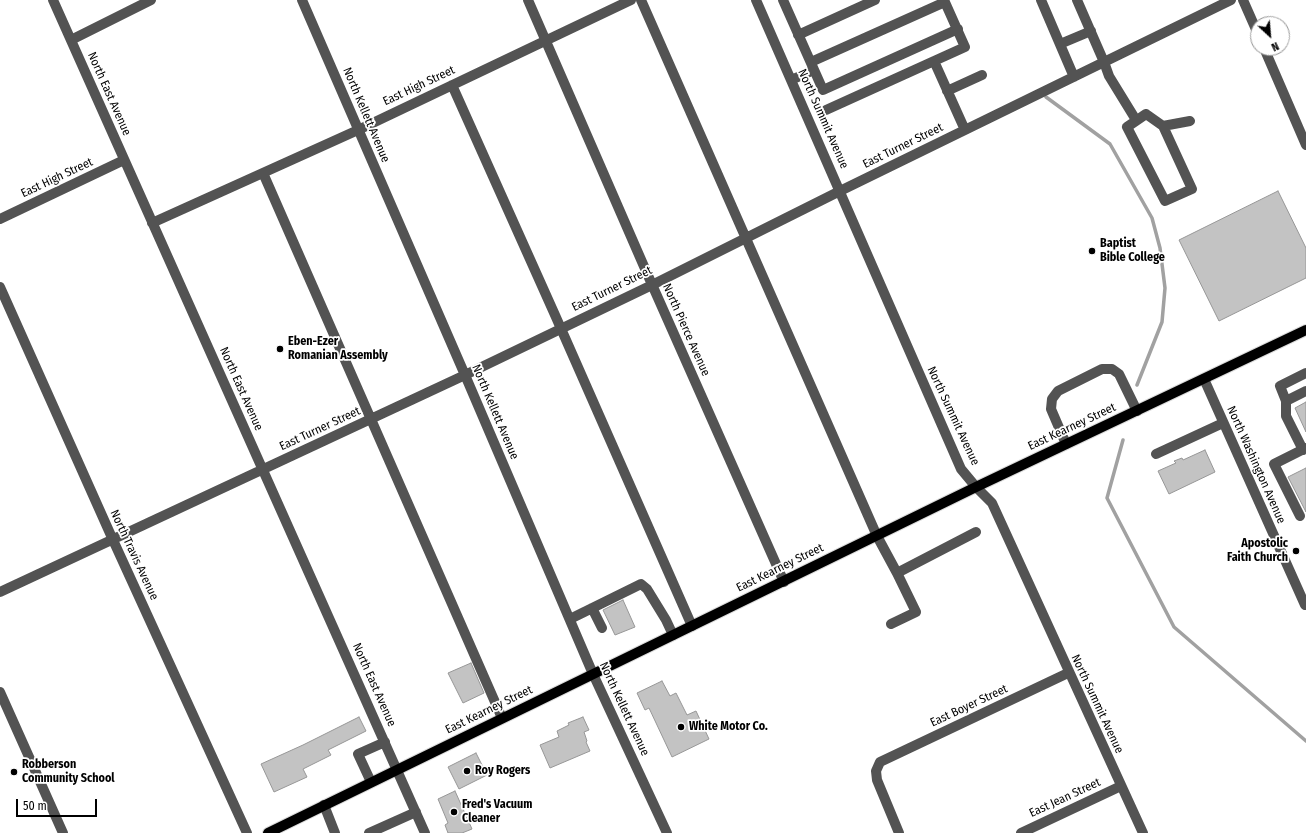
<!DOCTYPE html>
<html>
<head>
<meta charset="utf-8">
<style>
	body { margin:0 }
	#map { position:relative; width:1306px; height:833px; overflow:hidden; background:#fff; font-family:"Fira Sans Condensed",sans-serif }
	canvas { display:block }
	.north { position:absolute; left:1250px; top:16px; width:40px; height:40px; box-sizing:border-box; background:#fff; border:1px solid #999; border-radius:50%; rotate:154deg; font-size:11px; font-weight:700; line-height:16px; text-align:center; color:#000 }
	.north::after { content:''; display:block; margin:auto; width:14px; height:18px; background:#000; clip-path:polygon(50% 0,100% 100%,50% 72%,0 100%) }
	.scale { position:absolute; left:16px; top:799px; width:81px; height:18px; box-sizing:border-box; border:2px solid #000; border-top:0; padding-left:5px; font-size:12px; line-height:14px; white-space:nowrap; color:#000; -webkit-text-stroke:3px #fff; paint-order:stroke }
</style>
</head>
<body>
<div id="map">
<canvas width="1306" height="833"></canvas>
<div class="north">N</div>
<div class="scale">50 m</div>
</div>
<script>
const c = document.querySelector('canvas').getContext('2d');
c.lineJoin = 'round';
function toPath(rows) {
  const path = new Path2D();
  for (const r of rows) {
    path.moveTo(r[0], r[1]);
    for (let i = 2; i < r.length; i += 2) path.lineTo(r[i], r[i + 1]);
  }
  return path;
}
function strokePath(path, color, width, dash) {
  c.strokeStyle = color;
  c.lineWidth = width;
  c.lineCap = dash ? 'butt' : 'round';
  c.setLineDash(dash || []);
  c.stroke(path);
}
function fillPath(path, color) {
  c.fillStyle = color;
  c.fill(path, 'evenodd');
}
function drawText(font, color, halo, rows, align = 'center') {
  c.font = font + ' "Fira Sans Condensed",sans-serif';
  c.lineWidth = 3.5;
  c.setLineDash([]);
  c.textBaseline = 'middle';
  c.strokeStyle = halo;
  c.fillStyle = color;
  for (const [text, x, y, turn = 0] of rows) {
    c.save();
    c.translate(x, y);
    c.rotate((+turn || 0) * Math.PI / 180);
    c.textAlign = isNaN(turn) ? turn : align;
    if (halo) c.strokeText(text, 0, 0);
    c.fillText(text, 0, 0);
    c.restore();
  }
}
strokePath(toPath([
	[1046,97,1110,144,1152,218,1160,248,1165,288,1162,322,1137,385],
	[1123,440,1107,498,1174,627,1306,741]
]), '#a1a1a1', 3.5);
const building = toPath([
	[1278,191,1306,248,1306,278,1219,321,1179,240,1278,191],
	[1306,402,1306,432,1295,408,1306,402],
	[1205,450,1215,472,1169,494,1158,471,1176,463,1174,461,1182,458,1183,460,1205,450],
	[1306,468,1306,512,1288,477,1306,468],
	[623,600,635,627,615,635,603,610,623,600],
	[471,663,484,693,463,703,448,673,471,663],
	[662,681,670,696,676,693,687,715,696,711,709,739,672,757,649,708,645,710,637,693,662,681],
	[359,717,366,731,328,750,331,755,303,769,307,777,274,792,261,764,303,745,359,717],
	[583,717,589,730,584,732,587,741,586,742,590,751,550,768,540,745,559,737,557,731,569,725,568,723,583,717],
	[476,753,487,775,459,789,448,767,476,753],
	[455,791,472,829,462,833,448,833,445,825,448,823,438,799,455,791]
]);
fillPath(building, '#c3c3c3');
strokePath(building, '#979797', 1);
const major = toPath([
	[268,833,976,487,1306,330]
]);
strokePath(major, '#dbdbdb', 12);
strokePath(toPath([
	[53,0,425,833],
	[302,0,465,375,593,674,667,833],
	[528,0,646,271,784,582],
	[641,0,877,536,897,573,976,532],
	[756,0,961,469,976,487,992,503,1143,833],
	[783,0,823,90,958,29],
	[1041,0,1074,77],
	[1077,0,1104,62,1109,76,1136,120],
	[1243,0,1258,34],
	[798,35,875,0],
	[71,40,151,0],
	[1060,44,1091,31],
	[1264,48,1306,145],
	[934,61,965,130],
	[811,62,945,2],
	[791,80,814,70],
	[452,85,555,315,692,626],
	[947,91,982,75],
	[826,110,965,47,944,0],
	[1146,114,1163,126,1192,189,1165,201,1127,127,1146,114],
	[1163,126,1190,121],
	[263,173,502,718],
	[0,219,124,160],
	[152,223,358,130,631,0],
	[0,287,113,540,247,833],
	[1204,379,1305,605],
	[1286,401,1306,391],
	[1066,444,1051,409,1052,399,1058,391,1102,369,1112,369,1119,374,1137,411],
	[1303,450,1286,416,1286,401,1280,386,1306,373],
	[1156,454,1223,423],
	[1300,516,1274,464,1306,448],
	[0,592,465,375,652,285,840,191,1231,0],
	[592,608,602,628],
	[570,619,641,584,647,589,666,620,673,635],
	[891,624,916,612,897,573],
	[0,692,63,833],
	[371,782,358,754,385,742],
	[324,805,335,833],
	[369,833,416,812],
	[899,833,877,780,876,771,880,762,1068,673],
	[1021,833,1121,786]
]), '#535353', 10);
strokePath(major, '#000', 10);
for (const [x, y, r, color] of [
	[1092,251,4,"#000"],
	[280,349,4,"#000"],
	[1296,551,4,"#000"],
	[681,727,4,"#000"],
	[467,771,4,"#000"],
	[14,772,4,"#000"],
	[454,812,4,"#000"]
]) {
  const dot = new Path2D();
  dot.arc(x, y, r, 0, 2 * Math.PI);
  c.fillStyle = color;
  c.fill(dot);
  strokePath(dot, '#fff', 1.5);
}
drawText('12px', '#000', '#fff', [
	["East High Street",419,86,-25],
	["North East Avenue",109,94,66],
	["North Kellett Avenue",366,115,67],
	["North Summit Avenue",823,119,66],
	["East Turner Street",903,146,-26],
	["East High Street",57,178,-25],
	["East Turner Street",612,289,-26],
	["North Pierce Avenue",686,330,66],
	["North East Avenue",241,389,66],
	["North Kellett Avenue",495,412,67],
	["North Summit Avenue",953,416,65],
	["East Kearney Street",1072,427,-25],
	["East Turner Street",320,429,-25],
	["North Washington Avenue",1256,465,66],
	["North Travis Avenue",134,555,65],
	["East Kearney Street",780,568,-26],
	["North East Avenue",374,685,66],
	["North Summit Avenue",1097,704,65],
	["East Boyer Street",969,706,-25],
	["North Kellett Avenue",624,709,65],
	["East Kearney Street",489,710,-26],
	["East Jean Street",1065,798,-25]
]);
drawText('bold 12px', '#000', '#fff', [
	["Baptist",1100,244],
	["Bible College",1100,258],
	["Eben-Ezer",288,342],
	["Romanian Assembly",288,356],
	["Apostolic",1288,544,"right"],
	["Faith Church",1288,558,"right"],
	["White Motor Co.",689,727],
	["Robberson",22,765],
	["Community School",22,779],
	["Roy Rogers",475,771],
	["Fred's Vacuum",462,805],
	["Cleaner",462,819]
], 'left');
</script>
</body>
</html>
